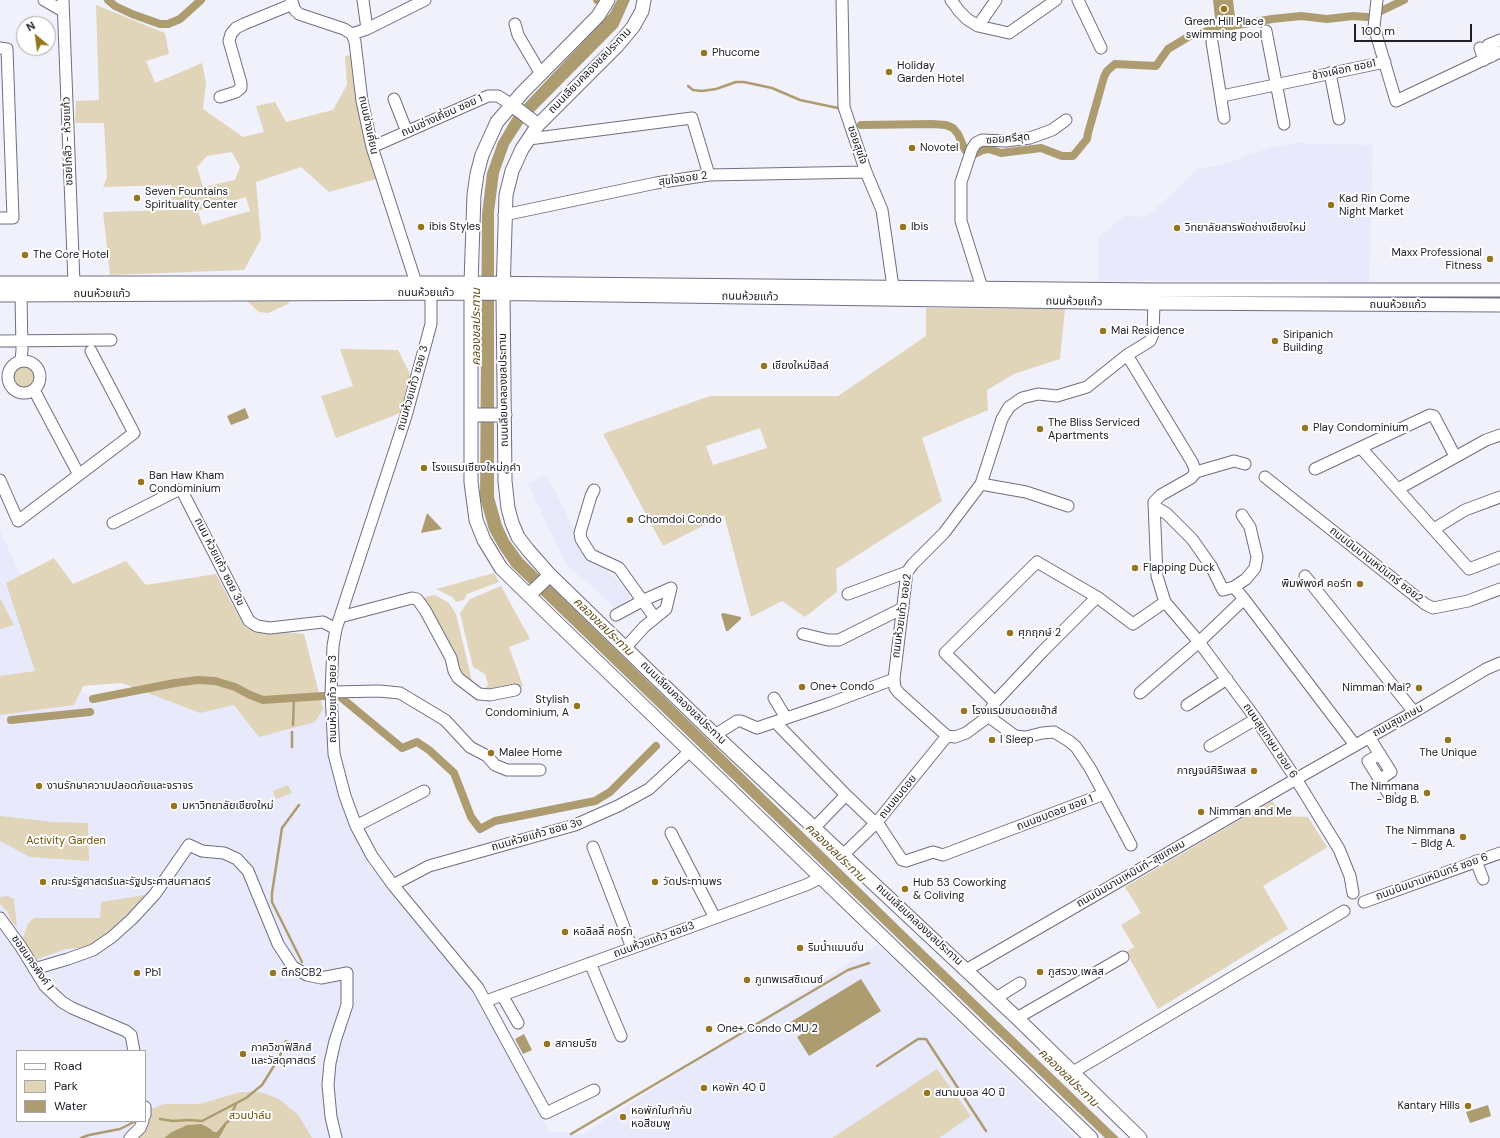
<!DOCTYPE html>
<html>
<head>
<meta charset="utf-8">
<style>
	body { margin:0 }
	#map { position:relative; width:1500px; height:1138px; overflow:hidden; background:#f1f1fb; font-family:"DM Sans",sans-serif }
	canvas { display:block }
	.legend { position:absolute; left:16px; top:1050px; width:130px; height:72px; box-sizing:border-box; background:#fff; border:1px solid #a6a6a9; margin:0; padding:5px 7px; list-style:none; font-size:12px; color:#212029 }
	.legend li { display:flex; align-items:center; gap:8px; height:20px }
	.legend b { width:20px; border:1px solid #a6a6a9 }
	.north { position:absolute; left:16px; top:16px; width:40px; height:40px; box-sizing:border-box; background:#fff; border:1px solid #a6a6a9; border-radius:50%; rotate:331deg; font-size:11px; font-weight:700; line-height:16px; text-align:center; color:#212029 }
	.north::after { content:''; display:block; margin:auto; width:14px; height:18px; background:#95761e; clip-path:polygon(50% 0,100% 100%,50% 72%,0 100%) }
	.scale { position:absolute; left:1354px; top:24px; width:118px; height:18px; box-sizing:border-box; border:2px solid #212029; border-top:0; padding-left:5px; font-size:12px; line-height:14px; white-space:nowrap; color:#212029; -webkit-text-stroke:3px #fff; paint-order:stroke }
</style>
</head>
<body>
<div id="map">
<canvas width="1500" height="1138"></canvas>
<ul class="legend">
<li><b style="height:5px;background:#fff"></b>Road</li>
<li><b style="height:11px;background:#e0d4b9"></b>Park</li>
<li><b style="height:11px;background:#ae9c71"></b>Water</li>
</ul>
<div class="north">N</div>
<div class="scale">100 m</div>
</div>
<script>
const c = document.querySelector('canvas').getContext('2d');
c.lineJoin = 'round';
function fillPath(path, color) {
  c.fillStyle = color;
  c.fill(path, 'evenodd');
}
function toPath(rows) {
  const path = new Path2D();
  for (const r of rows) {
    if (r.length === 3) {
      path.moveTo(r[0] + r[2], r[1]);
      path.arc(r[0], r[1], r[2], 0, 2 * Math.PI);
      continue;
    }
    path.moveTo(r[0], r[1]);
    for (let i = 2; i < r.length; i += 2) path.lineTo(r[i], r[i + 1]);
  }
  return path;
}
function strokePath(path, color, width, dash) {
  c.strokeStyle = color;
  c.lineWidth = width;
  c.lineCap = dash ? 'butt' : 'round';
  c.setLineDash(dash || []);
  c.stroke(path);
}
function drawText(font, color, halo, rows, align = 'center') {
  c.font = font + ' "DM Sans","Noto Sans Thai",sans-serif';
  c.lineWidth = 4;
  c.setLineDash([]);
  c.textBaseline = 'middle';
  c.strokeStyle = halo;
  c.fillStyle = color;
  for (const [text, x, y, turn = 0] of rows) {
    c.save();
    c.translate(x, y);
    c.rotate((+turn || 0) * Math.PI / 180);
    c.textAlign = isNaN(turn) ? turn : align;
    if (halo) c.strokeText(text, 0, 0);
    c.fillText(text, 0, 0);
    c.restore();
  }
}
fillPath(toPath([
	[1294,143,1373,145,1369,282,1270,280,1099,281,1098,238,1124,216,1147,217,1197,169,1220,165,1270,148],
	[546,474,585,550,633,595,618,610,566,564,528,484],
	[0,531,70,679,84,693,104,698,153,685,262,709,328,705,328,746,369,866,389,887,483,1000,549,1131,583,1134,878,944,1076,1138,0,1138],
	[17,1051,145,1051,145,1121,17,1121]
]), '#e9e9fc');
fillPath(toPath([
	[96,5,165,33,169,54,146,61,155,83,202,63,206,83,203,109,243,137,264,132,256,106,275,102,286,122,333,110,347,85,345,56,351,55,362,127,376,179,329,192,301,167,256,182,261,239,244,270,110,275,103,212,171,210,171,185,103,187,107,177,104,123,75,123,76,101,99,100],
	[232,152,240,167,235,180,203,187,197,167,207,156],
	[246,197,250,211,202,225,198,211],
	[292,296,288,304,268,313,259,312,248,302,246,297],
	[926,308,1065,309,1060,359,1014,374,987,390,988,410,922,438,942,501,836,569,837,592,805,617,782,601,751,617,724,515,663,546,603,434,710,396,838,396,926,336],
	[760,428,767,448,713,465,706,446],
	[340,349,398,350,413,380,403,412,336,438,321,396,353,386],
	[24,377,12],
	[54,558,73,584,126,561,146,585,216,574,245,628,304,634,323,709,315,722,259,737,234,705,200,713,122,683,83,686,74,705,0,715,0,676,35,671,6,583],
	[494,573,499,582,467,594,464,600,456,602,452,597,436,589],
	[501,586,530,639,509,647,523,686,489,693,482,691,488,685,485,674,473,667,460,613,470,599],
	[435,595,449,603,456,614,473,685,457,671,420,598],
	[0,598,14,625,0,629],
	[288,785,292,793,276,799,273,791],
	[1272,801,1287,816,1308,817,1327,847,1323,850,1263,886,1288,929,1158,1009,1126,952,1134,947,1121,925,1141,913,1125,887],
	[0,816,55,822,88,823,89,861,30,857,0,841],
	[145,895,118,926,89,947,66,949,35,960,21,943,28,924,34,918,100,918,101,902],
	[8,896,14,899,17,927,11,921,7,911,0,904,0,897],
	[937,1069,971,1116,939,1138,832,1138],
	[241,1092,260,1092,279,1099,299,1116,312,1138,137,1138,148,1125,151,1117,151,1109,165,1104,199,1104]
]), '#e0d4b9');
fillPath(toPath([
	[617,0,630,0,618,27,524,122,509,145,499,173,494,212,494,497,502,525,509,540,523,559,906,933,1119,1138,1105,1138,512,567,499,548,489,530,480,498,482,214,487,173,498,142,514,115,610,13],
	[1213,0,1233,0,1235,17,1215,19],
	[245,408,249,418,231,425,227,416],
	[427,513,442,529,421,533],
	[723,613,741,617,741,619,728,631,726,631,721,614],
	[861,979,881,1011,809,1056,797,1037,806,1031,802,1026,794,1031,789,1023],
	[524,1034,532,1050,523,1054,515,1039],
	[1488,1105,1491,1116,1470,1123,1466,1112],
	[226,1121,228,1122,219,1138,164,1138,172,1132,187,1125,201,1124,209,1128,214,1132,217,1132]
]), '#ae9c71');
strokePath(toPath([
	[688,86,693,90,702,91,716,89,736,82,744,82,772,88,800,100,838,108],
	[293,725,294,698],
	[292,732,292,747],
	[299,805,282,828,272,893,272,902,302,962],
	[877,1066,918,1039,926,1039,986,1131],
	[160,1119,173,1121,189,1120,202,1121,246,1098,262,1085,279,1058,286,1041],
	[228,1122,236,1104],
	[571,1134,848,970,869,963],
	[81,1138,89,1135,120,1129,136,1121]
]), '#ae9c71', 2.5);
strokePath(toPath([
	[108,0,115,6,132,14,160,24,168,24,180,19,201,0],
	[597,0,598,0],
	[1381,11,1404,0],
	[861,125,932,124,946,125,953,128,958,134,965,150,973,155,983,150,989,149,1001,153,1041,148,1062,156,1073,156,1087,139,1088,133,1104,77,1107,71,1115,64,1156,66,1168,49,1188,37,1214,29,1272,19,1301,16,1327,19,1353,16,1367,17],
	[93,699,175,683,198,680,215,681,235,687,250,695,263,700,338,695,402,748,417,742,429,750,454,773,471,817,480,829,495,821,595,801,610,792,656,746],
	[11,720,90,712]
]), '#ae9c71', 8);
const minor = toPath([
	[44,0,63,11],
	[63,0,74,283],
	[291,0,295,10,299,14,344,29,352,34,355,42,362,101,372,147,416,283],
	[363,0,367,29],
	[842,0,844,107,866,172,882,210,893,287],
	[951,0,959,11,967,19,978,26,1009,33,1056,0],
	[1078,0,1101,48],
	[1377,0,1374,27,1396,101,1500,52],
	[515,24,518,35,541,74],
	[978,26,996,0],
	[1266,31,1284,124],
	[352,34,367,29,425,0],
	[1212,42,1224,118],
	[0,48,7,49,13,218,0,218],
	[1480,48,1484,60],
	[1492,56,1488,45,1500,40],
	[1330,73,1339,119],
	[1222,96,1385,62],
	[220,97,236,92,241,88,241,83,229,41,231,34,236,28,244,24,293,4],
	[394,99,407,132],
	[529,139,692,118,709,175],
	[372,147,488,96,498,96,512,105],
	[504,215,656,183,709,175,866,172],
	[982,288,961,221,961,182,972,149,976,143,982,140,1006,141,1030,138,1052,130,1066,120],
	[431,293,431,324,406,416,336,629,333,646,331,692,334,754,345,796,356,826,372,856,393,885,478,988,546,1113,594,1090],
	[0,341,111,340],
	[1127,355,1192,462,1196,472,1191,478,1161,495,1154,502,1157,576,1165,602,1199,642,1256,719,1296,779,1339,849,1350,876,1353,893],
	[24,377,16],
	[21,361,22,350,21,296],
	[34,390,79,475],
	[1361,448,1469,569,1500,557],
	[1315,469,1430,415,1434,416,1455,456],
	[1196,472,1234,461,1245,464],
	[1265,477,1425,604,1433,608,1468,601,1500,589],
	[0,480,18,521,134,433,91,351],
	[981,484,1026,492,1068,506],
	[1398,489,1486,440,1500,435],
	[594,490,591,496,580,533,581,539,591,555,619,568,655,618],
	[1154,506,1167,514,1192,539,1211,566,1223,590,1234,587,1244,599,1355,745],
	[113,523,178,490,182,491,249,621,257,626,270,628,323,622,336,629],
	[1434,529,1465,510,1500,497],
	[1305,576,1414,712],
	[1234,587,1246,579,1255,568,1257,557,1250,527,1242,515],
	[848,594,907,572],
	[1097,597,1133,624,1165,602],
	[616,615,642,601,671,588,666,609,644,627,626,647],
	[340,617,412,598,417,599,425,610,451,658,454,671,458,678,479,694,490,695,515,690],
	[803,634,828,640,839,640,903,608],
	[331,692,379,691,400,693,445,720,470,747,487,756,495,765,507,770,540,770],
	[1140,693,1199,642,1244,599],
	[774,698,786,718],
	[995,702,1043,651,1097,597,1037,562,945,653,995,702,985,719,966,733,955,737,947,736,899,693,895,688,894,679,907,572,913,564,944,533,981,484,1002,419,1009,407,1022,398,1038,394,1057,396,1087,387,1127,355,1150,341,1153,334,1154,303],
	[1187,705,1227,679],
	[779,726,846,795,871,819],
	[715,735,737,721,741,721,757,728,828,704,894,679],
	[1369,737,1391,772,1385,776],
	[1210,746,1256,719],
	[1380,754,1368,761,1390,796],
	[1104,794,1131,845],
	[877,822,902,860,906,861,933,852,943,855,1104,794,1090,768,1076,747,1069,741,1054,732,1042,733,1026,737,1015,736,988,716],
	[356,826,424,791],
	[815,827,846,795],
	[671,833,715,918],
	[593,847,632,948],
	[844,854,877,822,947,736],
	[1476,861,1483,879],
	[393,885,429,866,575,825,618,806,649,789,689,752],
	[1364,902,1500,853],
	[0,918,21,947,45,986,62,1002,72,1008,126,1031,131,1035,134,1051],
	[590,963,621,1036],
	[34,969,68,959,93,950,112,937,132,919,155,894,189,845,202,851,224,853,237,859,248,871,278,944,293,967,307,975,321,978,347,973,347,1005,335,1041,330,1063,328,1085,331,1117,336,1138],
	[966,970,1296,779,1414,712,1486,669,1500,663],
	[502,995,518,1023],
	[996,998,1020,983],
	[486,1001,806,885,820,878],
	[1017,1018,1123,957],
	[1073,1072,1344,911],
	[145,1107,145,1115],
	[130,1138,140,1128,143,1121]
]);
const major = toPath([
	[608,0,598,16,522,93,497,122,482,155,477,174,474,195,471,283,471,482,476,520,484,540,501,568,551,617,1091,1138],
	[644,0,642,11,633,27,617,46,538,125,522,149,512,171,506,195,503,293,505,481,508,508,512,523,518,537,528,550,550,575,715,735,1017,1018,1140,1138],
	[512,105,538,125],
	[0,283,471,283,1154,290,1500,290],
	[0,295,471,293,1154,303,1500,305],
	[472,415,505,415],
	[529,595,550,575]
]);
strokePath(minor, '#6f6e83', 13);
strokePath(major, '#6f6e83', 15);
strokePath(minor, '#fff', 11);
strokePath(major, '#fff', 13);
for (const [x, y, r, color] of [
	[1224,9,4,"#95761e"],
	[704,53,4,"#95761e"],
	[889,72,4,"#95761e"],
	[912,148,4,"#95761e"],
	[137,198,4,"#95761e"],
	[1331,205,4,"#95761e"],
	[421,227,4,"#95761e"],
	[903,227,4,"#95761e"],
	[1177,228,4,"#95761e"],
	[25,255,4,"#95761e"],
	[1490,259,4,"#95761e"],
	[1103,331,4,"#95761e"],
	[1275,341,4,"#95761e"],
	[764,366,4,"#95761e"],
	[1305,428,4,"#95761e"],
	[1040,429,4,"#95761e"],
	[424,468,4,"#95761e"],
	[141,482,4,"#95761e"],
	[630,520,4,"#95761e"],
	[1135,568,4,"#95761e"],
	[1360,584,4,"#95761e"],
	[1010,633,4,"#95761e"],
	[802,687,4,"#95761e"],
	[1419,688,4,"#95761e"],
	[577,706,4,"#95761e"],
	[964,711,4,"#95761e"],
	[992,740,4,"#95761e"],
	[1448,740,4,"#95761e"],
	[491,753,4,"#95761e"],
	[1254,771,4,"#95761e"],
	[39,786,4,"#95761e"],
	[1427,793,4,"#95761e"],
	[174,806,4,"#95761e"],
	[1201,812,4,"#95761e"],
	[1463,837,4,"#95761e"],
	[43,882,4,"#95761e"],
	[655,882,4,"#95761e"],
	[905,889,4,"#95761e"],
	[565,932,4,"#95761e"],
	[800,948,4,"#95761e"],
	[1040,972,4,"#95761e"],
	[137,973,4,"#95761e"],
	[273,973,4,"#95761e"],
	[747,980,4,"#95761e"],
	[709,1029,4,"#95761e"],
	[547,1044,4,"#95761e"],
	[243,1054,4,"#95761e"],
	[704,1088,4,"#95761e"],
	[927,1093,4,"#95761e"],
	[1468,1106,4,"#95761e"],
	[623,1117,4,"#95761e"]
]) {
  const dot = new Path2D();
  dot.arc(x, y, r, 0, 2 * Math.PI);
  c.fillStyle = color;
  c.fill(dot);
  strokePath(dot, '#fff', 1.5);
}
drawText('11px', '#212029', '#fff', [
	["Green Hill Place",1224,22,"center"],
	["swimming pool",1224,35,"center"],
	["Phucome",712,53],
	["Holiday",897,66],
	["Garden Hotel",897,79],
	["Novotel",920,148],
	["Seven Fountains",145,192],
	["Spirituality Center",145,205],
	["Kad Rin Come",1339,199],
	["Night Market",1339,212],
	["ibis Styles",429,227],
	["Ibis",911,227],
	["วิทยาลัยสารพัดช่างเชียงใหม่",1185,228],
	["Maxx Professional",1482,253,"right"],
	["Fitness",1482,266,"right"],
	["The Core Hotel",33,255],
	["Mai Residence",1111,331],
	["Siripanich",1283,335],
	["Building",1283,348],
	["เชียงใหม่ฮิลล์",772,366],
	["The Bliss Serviced",1048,423],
	["Apartments",1048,436],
	["Play Condominium",1313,428],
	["โรงแรมเชียงใหม่ภูคำ",432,468],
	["Ban Haw Kham",149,476],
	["Condominium",149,489],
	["Chomdoi Condo",638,520],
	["Flapping Duck",1143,568],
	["พิมพ์พงศ์ คอร์ท",1352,584,"right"],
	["ศุภฤกษ์ 2",1018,633],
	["One+ Condo",810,687],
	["Nimman Mai?",1411,688,"right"],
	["Stylish",569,700,"right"],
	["Condominium, A",569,713,"right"],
	["โรงแรมชมดอยเฮ้าส์",972,711],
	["I Sleep",1000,740],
	["Malee Home",499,753],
	["The Unique",1448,753,"center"],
	["กาญจน์ศิริเพลส",1246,771,"right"],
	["งานรักษาความปลอดภัยและจราจร",47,786],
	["The Nimmana",1419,787,"right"],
	["- Bldg B.",1419,800,"right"],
	["มหาวิทยาลัยเชียงใหม่",182,806],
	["Nimman and Me",1209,812],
	["The Nimmana",1455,831,"right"],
	["- Bldg A.",1455,844,"right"],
	["คณะรัฐศาสตร์และรัฐประศาสนศาสตร์",51,882],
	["วัดประทานพร",663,882],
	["Hub 53 Coworking",913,883],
	["& Coliving",913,896],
	["หอลิลลี่ คอร์ท",573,932],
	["ริมน้ำแมนชั่น",808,948],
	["ภูสรวง เพลส",1048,972],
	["Pb1",145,973],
	["ตึกSCB2",281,973],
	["ภูเทพเรสซิเดนซ์",755,980],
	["One+ Condo CMU 2",717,1029],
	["สกายบรีซ",555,1044],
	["ภาควิชาฟิสิกส์",251,1048],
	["และวัสดุศาสตร์",251,1061],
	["หอพัก 40 ปี",712,1088],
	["สนามบอล 40 ปี",935,1093],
	["Kantary Hills",1460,1106,"right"],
	["หอพักในกำกับ",631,1111],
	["หอสีชมพู",631,1124]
], 'left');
drawText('11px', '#212029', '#fff', [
	["ช้างเผือก ซอย1",1344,70,-12],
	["ถนนเลียบคลองชลประทาน",590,71,-46],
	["ถนนช่างเคี่ยน ซอย 1",442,116,-24],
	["ถนนช่างเคี่ยน",368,125,78],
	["ซอยศรีสุด",1008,139,-5],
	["ซอยโกสึว - ห้วยแก้ว",68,141,-92],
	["ซอยสุขใจ",857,145,71],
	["สุขใจซอย 2",683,179,-8],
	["ถนนห้วยแก้ว",426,293],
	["ถนนห้วยแก้ว",102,294],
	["ถนนห้วยแก้ว",750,297,1],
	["ถนนห้วยแก้ว",1074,302,1],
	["ถนนห้วยแก้ว",1398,305],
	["ถนนห้วยแก้ว ซอย 3",413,388,-74],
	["ถนนเลียบคลองชลประทาน",504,390,-91],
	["ถนน ห้วยแก้ว ซอย 3ข",219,562,63],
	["ถนนนิมมานเหมินทร์ ซอย2",1376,565,38],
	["ถนนห้วยแก้ว ซอย2",902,616,-82],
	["ถนนห้วยแก้ว ซอย 3",333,699,-90],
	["ถนนเลียบคลองชลประทาน",683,703,44],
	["ถนนสุขเกษม",1398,721,-29],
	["ถนนสุขเกษม ซอย 6",1270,741,56],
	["ถนนชมดอย",898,797,-51],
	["ถนนชมดอย ซอย 1",1055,813,-21],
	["ถนนห้วยแก้ว ซอย 3ง",537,835,-16],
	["ถนนนิมมานเหมินท์-สุขเกษม",1131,874,-30],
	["ถนนนิมมานเหมินทร์ ซอย 6",1432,877,-20],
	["ถนนเลียบคลองชลประทาน",919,925,43],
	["ถนนห้วยแก้ว ซอย3",654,940,-20],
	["ซอยนครพิงค์ 1",32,963,55]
]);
drawText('11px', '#6d5304', '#fff', [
	["Activity Garden",66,841],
	["สวนปาล์ม",250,1116]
]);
drawText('italic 12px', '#614d19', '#fff', [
	["คลองชลประทาน",477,327,-90],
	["คลองชลประทาน",603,627,44],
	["คลองชลประทาน",835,853,44],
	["คลองชลประทาน",1068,1078,44]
]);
</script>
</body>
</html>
